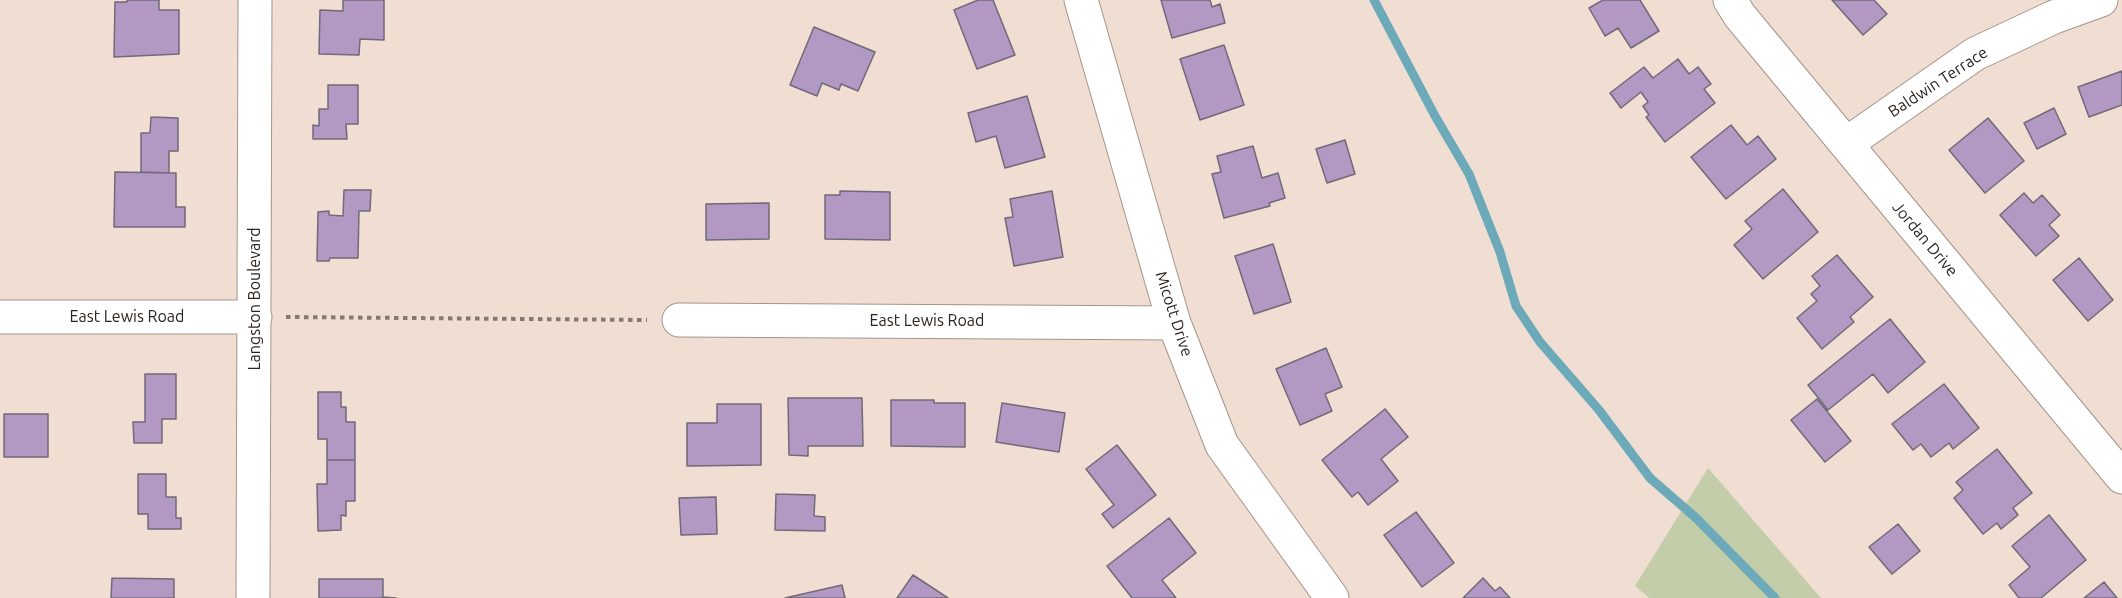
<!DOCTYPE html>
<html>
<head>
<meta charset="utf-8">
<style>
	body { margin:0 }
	canvas { display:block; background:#f0ded3 }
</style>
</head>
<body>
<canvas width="2122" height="598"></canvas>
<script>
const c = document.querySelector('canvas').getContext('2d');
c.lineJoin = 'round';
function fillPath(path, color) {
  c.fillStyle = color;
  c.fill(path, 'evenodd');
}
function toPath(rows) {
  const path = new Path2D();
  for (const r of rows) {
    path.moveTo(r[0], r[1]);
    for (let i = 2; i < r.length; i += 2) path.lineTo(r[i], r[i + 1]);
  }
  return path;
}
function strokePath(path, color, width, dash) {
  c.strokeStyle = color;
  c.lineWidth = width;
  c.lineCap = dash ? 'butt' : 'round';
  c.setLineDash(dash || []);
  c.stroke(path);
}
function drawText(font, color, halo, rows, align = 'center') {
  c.font = font + ' Ubuntu,sans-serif';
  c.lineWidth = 5;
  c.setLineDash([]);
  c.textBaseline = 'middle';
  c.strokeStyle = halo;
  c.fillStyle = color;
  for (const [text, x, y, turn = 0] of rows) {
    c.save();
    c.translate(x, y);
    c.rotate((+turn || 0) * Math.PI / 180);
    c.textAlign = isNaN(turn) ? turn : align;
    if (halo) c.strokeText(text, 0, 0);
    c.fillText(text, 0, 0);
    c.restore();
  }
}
fillPath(toPath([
	[1708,468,1821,598,1649,598,1635,586]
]), '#c4cda9');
strokePath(toPath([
	[1374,0,1435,116,1469,174,1500,252,1516,306,1540,342,1599,410,1650,478,1695,517,1775,598]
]), '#6caaba', 9);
const building = toPath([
	[127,0,159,0,159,10,179,10,179,54,114,57,115,2,127,2,127,0],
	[343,0,384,0,384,40,360,39,359,55,319,54,320,10,343,11,343,0],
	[978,0,993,0,1015,55,977,69,954,10,978,0],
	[1161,0,1210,0,1212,7,1220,4,1225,23,1172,38,1161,0],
	[1603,0,1640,0,1659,31,1631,48,1618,28,1605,36,1589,8,1603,0],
	[1832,0,1874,0,1887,14,1863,35,1832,0],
	[814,27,875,52,858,91,841,84,839,90,822,83,817,96,790,85,814,27],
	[1224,45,1244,105,1200,120,1180,59,1224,45],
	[1678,59,1689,74,1698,67,1711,84,1704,89,1715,103,1665,142,1646,117,1649,115,1643,106,1648,102,1641,92,1621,108,1610,93,1644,67,1653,78,1678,59],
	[2122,71,2122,105,2089,117,2078,87,2122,71],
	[328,85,358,85,358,124,346,124,347,139,313,139,313,125,319,126,319,109,328,109,328,85],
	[1027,96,1045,157,1005,168,996,136,976,142,968,113,1027,96],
	[2054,108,2066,134,2037,149,2024,123,2054,108],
	[151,117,178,118,178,151,169,151,169,173,141,172,141,133,150,133,151,117],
	[1988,118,2024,161,1985,193,1949,150,1988,118],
	[1731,125,1747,145,1758,136,1776,159,1726,199,1691,157,1731,125],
	[1345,140,1355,174,1327,183,1316,149,1345,140],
	[1253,146,1262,178,1278,173,1285,198,1269,203,1270,206,1224,218,1212,174,1221,172,1217,156,1253,146],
	[115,172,176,173,176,207,185,207,185,227,114,227,115,172],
	[1783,189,1818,232,1763,279,1734,245,1752,229,1745,221,1783,189],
	[344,190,371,190,370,211,359,211,358,258,330,258,329,261,317,261,318,212,329,211,329,215,343,216,344,190],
	[840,191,890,192,890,240,825,239,825,195,840,195,840,191],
	[1052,191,1063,257,1014,266,1005,218,1013,217,1010,199,1052,191],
	[2024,193,2033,203,2042,195,2060,215,2049,225,2059,236,2036,256,2000,215,2024,193],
	[769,203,769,239,706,240,706,204,769,203],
	[1273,244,1291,302,1254,314,1235,256,1273,244],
	[1837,255,1873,297,1850,317,1854,322,1822,349,1797,318,1817,301,1811,294,1820,286,1812,276,1837,255],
	[2079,258,2113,300,2088,321,2053,280,2079,258],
	[1890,319,1925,362,1888,393,1873,374,1828,410,1808,385,1890,319],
	[1326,348,1342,387,1325,394,1332,411,1300,425,1276,369,1326,348],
	[145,374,176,374,176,419,162,419,162,443,134,443,133,422,145,422,145,374],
	[1944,384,1979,428,1953,449,1949,443,1931,457,1921,444,1913,450,1892,424,1944,384],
	[318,392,341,392,341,407,346,407,346,422,355,422,355,460,327,460,327,439,318,439,318,392],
	[788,398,862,398,863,446,808,446,808,456,789,455,788,398],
	[1817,399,1851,441,1825,462,1791,420,1817,399],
	[891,400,934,400,934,403,965,403,965,447,891,446,891,400],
	[1002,403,1065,413,1059,452,996,442,1002,403],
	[717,404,761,404,761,465,687,466,687,423,717,423,717,404],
	[1385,409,1408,437,1381,459,1398,481,1368,505,1358,492,1352,497,1322,460,1385,409],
	[4,414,48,414,48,457,4,457,4,414],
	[1117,445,1156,495,1113,528,1102,514,1114,505,1086,469,1117,445],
	[1997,449,2032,493,2013,508,2018,515,2001,529,1997,523,1983,534,1954,498,1963,490,1956,482,1997,449],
	[327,460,355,460,355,501,346,501,346,516,341,515,341,530,318,531,317,484,327,484,327,460],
	[138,474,166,474,166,497,176,497,176,518,181,518,181,529,148,529,148,514,138,514,138,474],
	[776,494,815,495,814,516,825,517,825,531,775,530,776,494],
	[716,497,717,534,681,535,679,498,716,497],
	[1416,512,1454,563,1422,587,1384,535,1416,512],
	[2049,515,2086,560,2041,598,2019,598,2009,585,2030,567,2012,546,2049,515],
	[1169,518,1196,553,1162,580,1176,598,1132,598,1107,566,1169,518],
	[1898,524,1920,551,1892,574,1869,547,1898,524],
	[913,575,948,598,897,598,913,575],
	[112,578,174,579,174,598,111,598,112,578],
	[1483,578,1495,591,1500,587,1510,598,1463,598,1483,578],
	[319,579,383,579,383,597,396,598,319,598,319,579],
	[2104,582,2117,598,2084,598,2104,582],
	[842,585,845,598,785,598,842,585]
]);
fillPath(building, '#b199c4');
strokePath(building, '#716978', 1.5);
const minor = toPath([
	[1081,0,1174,323,1222,445,1332,598],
	[1730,0,1740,16,2122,477],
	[1846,144,1975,54,2054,17,2101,0],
	[0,317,255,317],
	[679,320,1174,323],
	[253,598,255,0]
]);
strokePath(minor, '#a5948a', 35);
strokePath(toPath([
	[286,317,647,320]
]), '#847972', 4, [4.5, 4.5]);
strokePath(minor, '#fff', 33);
drawText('16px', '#2a2420', '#fff', [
	["Baldwin Terrace",1938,82,-33],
	["Jordan Drive",1925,239,50],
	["Langston Boulevard",255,299,-90],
	["Micott Drive",1174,314,72],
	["East Lewis Road",127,317],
	["East Lewis Road",927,321]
]);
</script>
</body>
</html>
